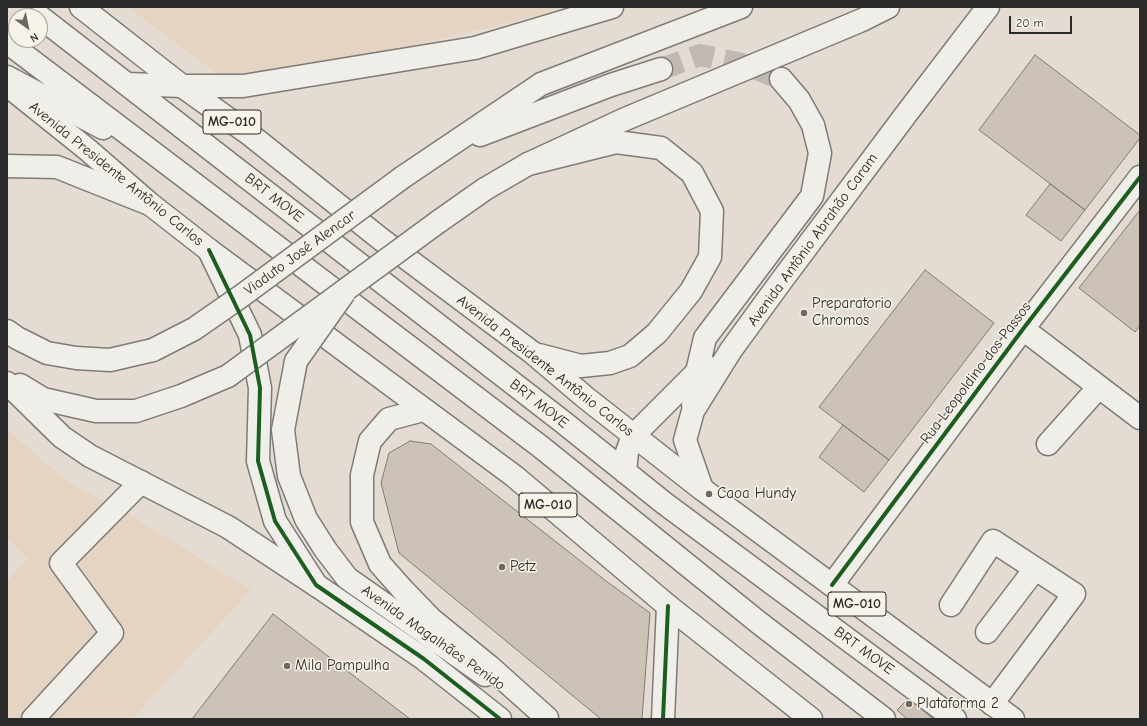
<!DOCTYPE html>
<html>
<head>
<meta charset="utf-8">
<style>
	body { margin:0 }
	#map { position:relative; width:1147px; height:726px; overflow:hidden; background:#e4dcd2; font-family:"Comic Neue",sans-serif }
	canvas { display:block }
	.frame { position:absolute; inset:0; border:8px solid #2b2b2b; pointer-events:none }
	.north { position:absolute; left:8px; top:8px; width:40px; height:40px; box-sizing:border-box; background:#f7f3e8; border:1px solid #a5a39c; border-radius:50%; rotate:147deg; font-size:11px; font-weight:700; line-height:16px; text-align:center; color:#2b2b2b }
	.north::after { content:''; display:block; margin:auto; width:14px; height:18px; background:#6c6965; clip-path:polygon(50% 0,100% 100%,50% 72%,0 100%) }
	.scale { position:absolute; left:1009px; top:16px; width:63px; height:18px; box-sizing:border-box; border:2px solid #2b2b2b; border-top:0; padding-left:5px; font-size:12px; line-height:14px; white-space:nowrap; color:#2b2b2b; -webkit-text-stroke:3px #f7f3e8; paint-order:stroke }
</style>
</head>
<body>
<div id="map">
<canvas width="1147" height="726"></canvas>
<div class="frame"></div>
<div class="north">N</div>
<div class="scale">20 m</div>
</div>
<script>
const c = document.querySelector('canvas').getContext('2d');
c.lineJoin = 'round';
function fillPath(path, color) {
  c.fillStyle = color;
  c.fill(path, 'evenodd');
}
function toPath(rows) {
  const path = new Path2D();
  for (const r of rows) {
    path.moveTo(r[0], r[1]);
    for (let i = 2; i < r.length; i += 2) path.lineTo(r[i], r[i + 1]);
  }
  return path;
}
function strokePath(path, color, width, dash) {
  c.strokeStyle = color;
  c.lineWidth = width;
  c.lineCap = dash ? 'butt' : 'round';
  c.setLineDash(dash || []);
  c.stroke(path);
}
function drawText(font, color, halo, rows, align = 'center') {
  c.font = font + ' "Comic Neue",sans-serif';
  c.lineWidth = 3;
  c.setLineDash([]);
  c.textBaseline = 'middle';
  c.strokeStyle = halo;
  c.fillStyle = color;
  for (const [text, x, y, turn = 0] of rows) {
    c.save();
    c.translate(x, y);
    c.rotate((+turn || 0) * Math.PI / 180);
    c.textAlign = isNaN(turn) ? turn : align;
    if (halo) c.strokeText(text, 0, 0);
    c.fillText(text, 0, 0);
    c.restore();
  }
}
fillPath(toPath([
	[128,7,562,7,524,19,310,70,227,81],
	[7,429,43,461,72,484,132,516,251,590,132,719,7,719,7,581,28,558,7,538]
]), '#e5d4c2');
const building = toPath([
	[1035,55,1140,135,1140,138,1085,210,979,130,1035,55],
	[1050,184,1085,210,1061,241,1026,215,1050,184],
	[1140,210,1140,326,1135,332,1079,288,1140,210],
	[925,270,994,323,889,460,819,407,925,270],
	[843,425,889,460,864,492,819,457,843,425],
	[410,441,431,444,606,581,650,613,642,719,601,719,399,553,381,483,389,453,410,441],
	[273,614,410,719,192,719,273,614],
	[909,698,933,719,907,719,897,710,909,698]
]);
fillPath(building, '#cdc2b6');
strokePath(building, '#7e7b76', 1);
strokePath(toPath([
	[661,69,700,55,747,65,781,79]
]), '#bfb9b1', 22, [22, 11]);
const minor = toPath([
	[40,17,563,422,664,503,955,719],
	[7,42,541,447,758,622,884,719],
	[7,77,103,128],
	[127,84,182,86],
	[209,250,250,335,260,388,258,461,275,521,316,585,424,659,500,719],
	[1023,329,1140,418],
	[1048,444,1099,387],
	[625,472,627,452,633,436,697,372,706,366],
	[325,549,347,578,485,675],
	[832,585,1023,329,1140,177],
	[951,605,993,541,1074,594,992,704],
	[987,632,1035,569],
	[33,719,112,633,61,563,141,482],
	[663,719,668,606]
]);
const major = toPath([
	[480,135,611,85,661,69],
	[7,166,57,167,147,203],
	[403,177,541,84,741,7],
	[438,222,485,189,528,164,623,120,862,20,888,7],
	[7,331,17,338,47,353,76,358,110,360,153,350],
	[7,383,62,437,90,456,228,527,316,585],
	[20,385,43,399,96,411,136,411,181,396,228,376],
	[693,405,697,372,705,338,812,196,820,153,813,125,799,100,781,79],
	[702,489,685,440,693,411,731,350,782,280,907,113,988,7]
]);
const highway = toPath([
	[81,7,182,86,248,133,382,240,533,353,586,398,702,489,1013,719],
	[7,85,88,150,150,204,209,250,514,476,668,606,811,719],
	[182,86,243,86,475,48,612,7],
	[528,164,616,142,661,148,692,173,712,211,710,257,691,291,657,333,630,356,610,363,581,366,539,355],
	[423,410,389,419,370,441,362,475,362,522,380,564,403,590,431,619,490,667,547,718]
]);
strokePath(minor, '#7e7b76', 25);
strokePath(major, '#7e7b76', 25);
strokePath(highway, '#7e7b76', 25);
strokePath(minor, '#f0eee9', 22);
strokePath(major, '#f0eee9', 22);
strokePath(highway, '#f0eee9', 22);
const minorBridge = toPath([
	[325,549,306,519,289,476,283,430,296,361,344,293]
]);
const majorBridge = toPath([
	[153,350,194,329,240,297,403,177],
	[228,376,438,222]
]);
strokePath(minorBridge, '#7e7b76', 25, []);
strokePath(majorBridge, '#7e7b76', 25, []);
strokePath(minorBridge, '#f0eee9', 22);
strokePath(majorBridge, '#f0eee9', 22);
strokePath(toPath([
	[209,250,250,335,260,388,258,461,275,521,316,585,424,659,500,719],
	[832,585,1023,329,1140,177],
	[663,719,668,606]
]), '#1b5e20', 4);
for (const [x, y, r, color] of [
	[804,313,4,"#6c6965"],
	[709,494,4,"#6c6965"],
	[502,567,4,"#6c6965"],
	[287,666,4,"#6c6965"],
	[909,704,4,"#6c6965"]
]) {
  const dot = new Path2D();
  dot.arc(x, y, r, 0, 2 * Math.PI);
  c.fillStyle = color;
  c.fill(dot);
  strokePath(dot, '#f7f3e8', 1.5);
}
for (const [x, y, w] of [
	[232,122,58],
	[548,505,58],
	[857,604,58]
]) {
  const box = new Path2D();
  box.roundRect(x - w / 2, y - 12, w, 24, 3);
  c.fillStyle = '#f7f3e8';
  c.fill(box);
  strokePath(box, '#2b2b2b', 1);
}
drawText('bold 14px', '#2b2b2b', null, [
	["MG-010",232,122],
	["MG-010",548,505],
	["MG-010",857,604]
]);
drawText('15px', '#2b2b2b', '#f7f3e8', [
	["Avenida Presidente Antônio Carlos",116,174,39],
	["BRT MOVE",274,198,38],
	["Avenida Antônio Abrahão Caram",813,240,-54],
	["Viaduto José Alencar",300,253,-36],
	["Avenida Presidente Antônio Carlos",545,366,38],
	["Rua Leopoldino dos Passos",976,373,-53],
	["BRT MOVE",539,404,38],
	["Avenida Magalhães Penido",433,638,35],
	["BRT MOVE",864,651,36]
]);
drawText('15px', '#2b2b2b', '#f7f3e8', [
	["Preparatorio",812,304],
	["Chromos",812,321],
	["Caoa Hundy",717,494],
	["Petz",510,567],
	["Mila Pampulha",295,666],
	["Plataforma 2",917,704]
], 'left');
</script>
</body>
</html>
